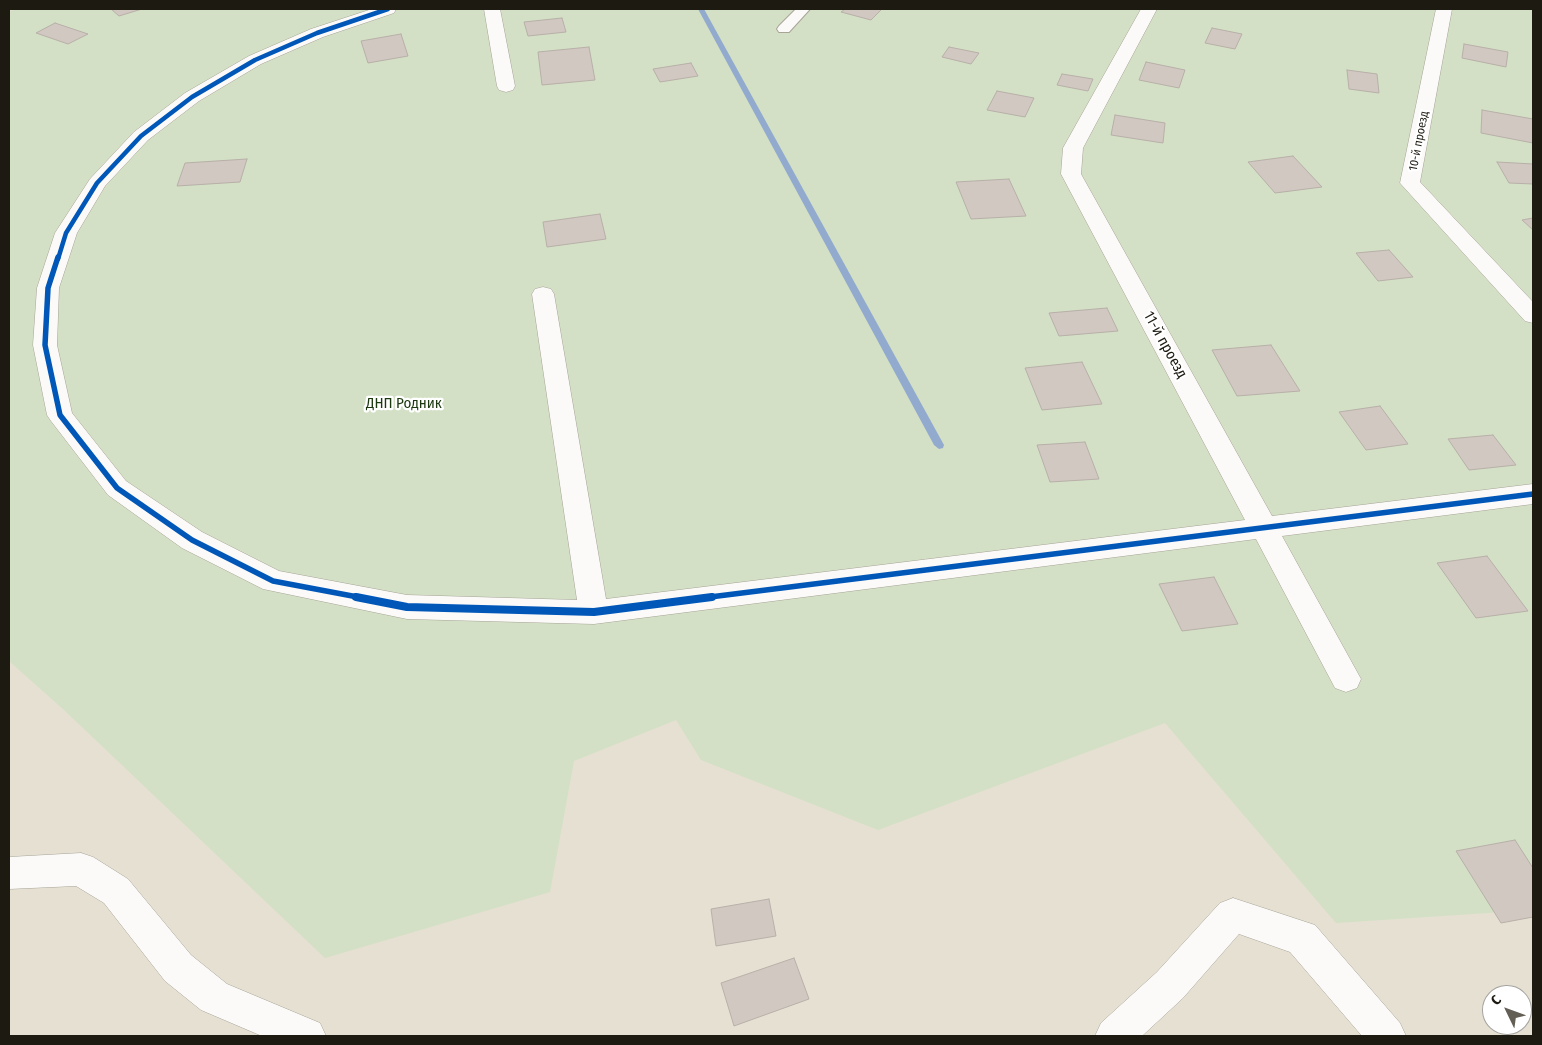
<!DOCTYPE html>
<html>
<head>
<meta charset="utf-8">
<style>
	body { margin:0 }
	#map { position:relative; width:1542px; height:1045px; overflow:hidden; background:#e5e0d2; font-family:"Fira Sans Condensed",sans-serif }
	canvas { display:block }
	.frame { position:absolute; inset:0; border:10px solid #1d1a11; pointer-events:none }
	.north { position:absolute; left:1482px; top:985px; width:50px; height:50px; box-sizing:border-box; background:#fff; border:1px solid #a5a3a0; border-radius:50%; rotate:312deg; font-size:14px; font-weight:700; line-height:20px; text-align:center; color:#1d1a11 }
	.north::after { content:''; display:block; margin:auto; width:18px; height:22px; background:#635f55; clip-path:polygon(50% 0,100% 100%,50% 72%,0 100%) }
</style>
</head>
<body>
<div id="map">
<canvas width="1542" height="1045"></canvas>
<div class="frame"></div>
<div class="north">С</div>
</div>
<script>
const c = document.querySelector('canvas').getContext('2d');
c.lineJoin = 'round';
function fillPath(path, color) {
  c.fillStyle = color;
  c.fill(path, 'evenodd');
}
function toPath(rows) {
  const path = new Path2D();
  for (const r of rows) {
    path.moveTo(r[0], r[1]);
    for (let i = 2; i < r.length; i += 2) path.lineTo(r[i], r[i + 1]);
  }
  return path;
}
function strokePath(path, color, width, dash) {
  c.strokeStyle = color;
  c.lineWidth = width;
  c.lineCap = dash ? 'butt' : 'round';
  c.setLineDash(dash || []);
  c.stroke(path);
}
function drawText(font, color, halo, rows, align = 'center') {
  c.font = font + ' "Fira Sans Condensed",sans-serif';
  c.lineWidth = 4.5;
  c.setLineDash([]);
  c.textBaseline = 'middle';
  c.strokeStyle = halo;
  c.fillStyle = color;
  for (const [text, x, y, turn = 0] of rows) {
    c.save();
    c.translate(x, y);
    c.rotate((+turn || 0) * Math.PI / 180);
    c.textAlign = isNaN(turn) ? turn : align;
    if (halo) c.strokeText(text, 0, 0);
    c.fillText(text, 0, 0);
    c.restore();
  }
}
fillPath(toPath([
	[22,9,1533,9,1533,910,1336,923,1165,723,878,830,701,760,676,720,574,761,550,892,325,958,64,710,9,661,9,11]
]), '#d3e0c5');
fillPath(toPath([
	[698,9,704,9,944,445,943,448,939,449,934,445,698,9]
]), '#91aace');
const building = toPath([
	[111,9,142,9,119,16,111,9],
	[845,9,882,9,871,20,841,12,845,9],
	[562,18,566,32,528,36,524,22,562,18],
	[55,23,88,34,68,44,36,33,55,23],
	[1212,28,1242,34,1235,49,1205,43,1212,28],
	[401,34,408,56,368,63,361,41,401,34],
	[1464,44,1508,52,1506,67,1462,58,1464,44],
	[589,47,595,80,542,85,538,52,589,47],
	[949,47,979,53,971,64,942,57,949,47],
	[1146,62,1185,70,1179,88,1139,80,1146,62],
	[691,63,698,76,660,82,653,69,691,63],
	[1347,70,1377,74,1379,93,1349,89,1347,70],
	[1062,74,1093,79,1088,91,1057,85,1062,74],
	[997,91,1034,98,1025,117,987,110,997,91],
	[1482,110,1533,119,1533,143,1481,133,1482,110],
	[1115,115,1165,123,1163,143,1111,135,1115,115],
	[1293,156,1322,187,1275,193,1248,162,1293,156],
	[247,159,240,182,177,186,185,163,247,159],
	[1497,162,1533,164,1533,184,1509,183,1497,162],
	[1009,179,1026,216,971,219,956,182,1009,179],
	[600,214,606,239,547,247,543,222,600,214],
	[1533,218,1533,230,1522,220,1533,218],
	[1389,250,1413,277,1378,281,1356,253,1389,250],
	[1107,308,1118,331,1059,336,1049,313,1107,308],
	[1271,345,1300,391,1237,396,1212,350,1271,345],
	[1082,362,1102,404,1042,410,1025,368,1082,362],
	[1380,406,1408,444,1366,450,1339,412,1380,406],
	[1493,435,1516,465,1469,470,1448,439,1493,435],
	[1085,442,1099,479,1050,482,1037,445,1085,442],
	[1487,556,1528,611,1476,618,1437,563,1487,556],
	[1214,577,1238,624,1182,631,1159,584,1214,577],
	[1515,840,1533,868,1533,917,1501,923,1456,851,1515,840],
	[769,899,776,936,716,946,711,909,769,899],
	[794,958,809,999,734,1026,721,983,794,958]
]);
fillPath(building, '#d0c8c1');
strokePath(building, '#b8b0a9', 1);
const lane = toPath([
	[796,9,810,9,789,32,779,32,777,29,779,26,796,9]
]);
const street = toPath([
	[372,9,396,9,394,13,323,37,261,64,199,101,148,140,105,186,77,233,59,288,57,345,72,413,126,481,202,532,279,571,407,595,577,600,532,294,535,289,543,287,551,289,554,294,606,599,1245,520,1061,174,1063,148,1141,9,1157,9,1083,148,1081,174,1272,516,1533,484,1533,504,1282,536,1361,679,1357,688,1346,692,1335,688,1256,539,594,624,407,619,263,589,182,548,108,495,51,421,47,415,33,345,37,288,55,233,90,179,134,132,185,93,249,56,311,29,372,9],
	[484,9,500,9,515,86,513,90,506,92,499,90,497,86,484,9],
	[1436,9,1452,9,1420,182,1533,302,1533,323,1525,321,1400,183,1436,9],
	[81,853,93,857,128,879,191,955,227,984,320,1023,326,1036,262,1036,201,1010,165,981,104,903,76,886,9,889,9,857,81,853],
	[1233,898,1315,925,1400,1023,1406,1036,1362,1036,1290,952,1239,934,1183,998,1142,1036,1095,1036,1101,1023,1157,972,1220,903,1233,898]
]);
strokePath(lane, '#a7a498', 2);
strokePath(street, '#a7a498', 1);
fillPath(lane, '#fbfaf8');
fillPath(street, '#fbfaf8');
strokePath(toPath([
	[58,259,66,233,97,183,141,136,192,97,255,60,317,33,388,9]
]), '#0057b8', 4.5);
strokePath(toPath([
	[58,257,48,288,45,345,60,415,117,488,192,540,273,581,363,598],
	[702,598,1533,494]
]), '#0057b8', 5.5);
strokePath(toPath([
	[356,597,407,607,594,612,712,597]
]), '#0057b8', 8);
drawText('12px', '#1d1a11', '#fff', [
	["10-й проезд",1419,141,-79]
]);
drawText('15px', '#1d1a11', '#fff', [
	["11-й проезд",1165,345,61]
]);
drawText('15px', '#1b380e', '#fff', [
	["ДНП Родник",404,404]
]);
</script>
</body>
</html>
